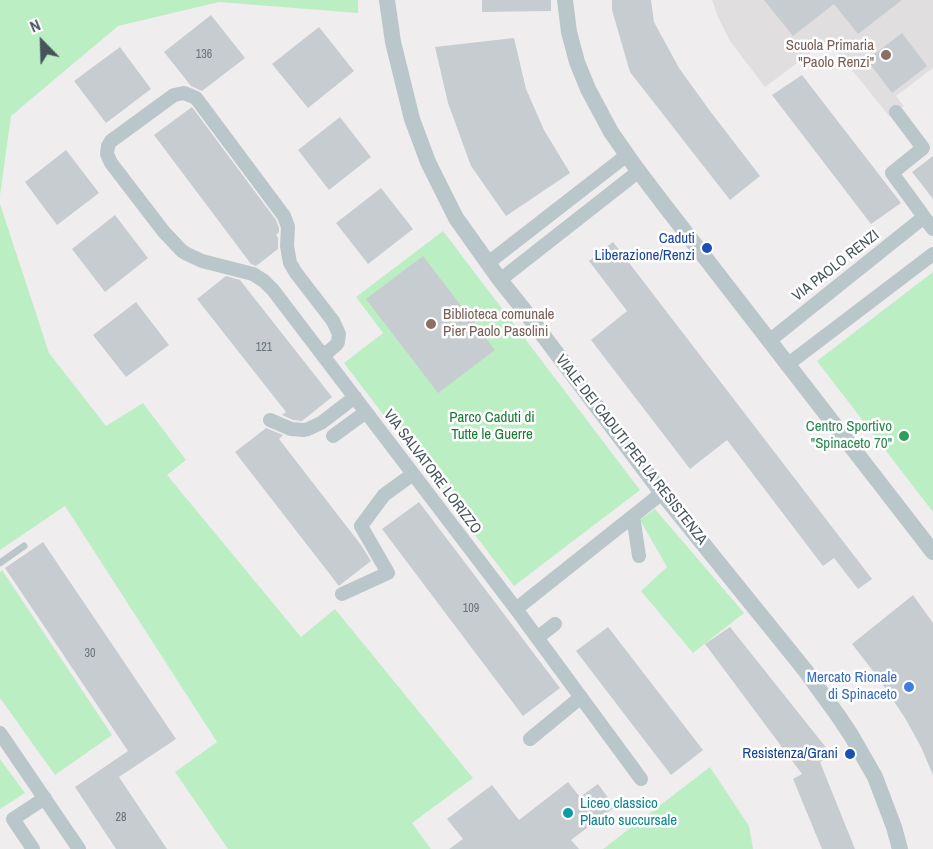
<!DOCTYPE html>
<html>
<head>
<meta charset="utf-8">
<style>
	body { margin:0 }
	#map { position:relative; width:933px; height:849px; overflow:hidden; background:#f0edee; font-family:"Archivo Narrow",sans-serif }
	canvas { display:block }
	.north { position:absolute; left:12px; top:12px; width:60px; height:60px; -webkit-text-stroke:4px #fff; paint-order:stroke; rotate:337deg; font-size:16px; font-weight:700; line-height:24px; text-align:center; color:#46555a }
	.north::after { content:''; display:block; margin:auto; width:21px; height:27px; background:#46555a; clip-path:polygon(50% 0,100% 100%,50% 72%,0 100%) }
</style>
</head>
<body>
<div id="map">
<canvas width="933" height="849"></canvas>
<div class="north">N</div>
</div>
<script>
const c = document.querySelector('canvas').getContext('2d');
c.lineJoin = 'round';
function fillPath(path, color) {
  c.fillStyle = color;
  c.fill(path, 'evenodd');
}
function toPath(rows) {
  const path = new Path2D();
  for (const r of rows) {
    path.moveTo(r[0], r[1]);
    for (let i = 2; i < r.length; i += 2) path.lineTo(r[i], r[i + 1]);
  }
  return path;
}
function strokePath(path, color, width, dash) {
  c.strokeStyle = color;
  c.lineWidth = width;
  c.lineCap = dash ? 'butt' : 'round';
  c.setLineDash(dash || []);
  c.stroke(path);
}
function drawText(font, color, halo, rows, align = 'center') {
  c.font = font + ' "Archivo Narrow",sans-serif';
  c.lineWidth = 5;
  c.setLineDash([]);
  c.textBaseline = 'middle';
  c.strokeStyle = halo;
  c.fillStyle = color;
  for (const [text, x, y, turn = 0] of rows) {
    c.save();
    c.translate(x, y);
    c.rotate((+turn || 0) * Math.PI / 180);
    c.textAlign = isNaN(turn) ? turn : align;
    if (halo) c.strokeText(text, 0, 0);
    c.fillText(text, 0, 0);
    c.restore();
  }
}
fillPath(toPath([
	[712,0,933,0,933,68,896,96,904,106,889,116,828,40,765,87,730,41,718,17]
]), '#e1dedf');
fillPath(toPath([
	[0,0,358,0,358,13,219,2,118,26,11,116,0,195],
	[0,204,49,353,106,426,143,403,186,460,167,475,301,637,335,609,473,778,412,823,431,849,228,849,175,772,217,742,65,506,0,550],
	[443,231,640,490,514,586,344,363,383,333,356,297],
	[933,272,933,512,817,361],
	[655,509,744,613,693,653,641,591,667,567,640,520],
	[2,570,112,735,55,775,0,698,0,572],
	[0,759,25,793,0,809],
	[710,767,749,826,753,849,603,849]
]), '#bbeec3');
fillPath(toPath([
	[482,0,551,0,551,11,482,12],
	[612,0,651,0,654,22,679,68,710,111,760,176,730,200,630,72,612,10],
	[764,0,902,0,858,34,834,4,793,36],
	[211,15,245,58,202,91,191,86,164,52],
	[319,27,354,71,308,108,272,64],
	[902,33,927,66,892,93,867,60],
	[514,38,526,89,544,130,570,173,506,216,471,166,448,103,435,47],
	[120,47,151,89,106,123,74,81],
	[802,75,901,203,871,224,772,95],
	[192,107,276,220,279,228,279,232,276,235,278,238,278,249,256,266,251,264,154,135],
	[340,117,371,157,329,190,298,150],
	[66,150,99,193,57,225,25,182],
	[933,156,933,199,912,172],
	[381,188,413,229,368,264,336,223],
	[115,215,148,258,105,292,72,249],
	[613,242,872,579,858,589,834,558,823,566,727,440,690,469,591,340,627,311,589,261],
	[423,256,495,350,438,393,366,299],
	[226,276,240,280,332,397,302,421,293,420,282,415,286,412,197,299],
	[136,302,169,345,126,377,93,335],
	[266,428,283,435,279,439,361,545,371,561,340,585,339,586,235,452],
	[419,502,560,688,523,716,382,529],
	[43,542,176,739,119,777,167,849,116,849,75,787,128,751,5,568],
	[913,595,933,623,933,775,921,747,905,718,877,676,852,644],
	[608,627,703,750,671,775,576,651],
	[730,627,832,755,820,762,855,849,822,849,793,779,802,774,705,644],
	[568,782,580,797,598,784,615,807,571,840,579,849,449,849,463,839,447,819,492,785,519,820]
]), '#c7ccd0');
strokePath(toPath([
	[0,563,24,546]
]), '#b9c6ca', 7);
strokePath(toPath([
	[896,112,923,148,892,173,933,229],
	[488,263,627,155],
	[500,280,639,171],
	[769,341,924,217],
	[323,356,336,345,338,342,339,334,333,321,296,273,290,263,287,246,288,227,284,216,196,98,184,93,174,95,111,141,108,146,107,154,111,163,164,232,182,251,187,254,202,261,253,274,264,281,273,290,516,609,641,779],
	[787,365,933,254],
	[270,420,291,429,304,430,308,429,321,423,355,397],
	[333,436,366,412],
	[633,516,639,556],
	[342,594,388,573,361,526,384,495,413,474],
	[516,609,662,493],
	[537,638,555,624],
	[0,733,79,849],
	[530,739,581,697],
	[33,849,13,819,45,798]
]), '#b9c6ca', 14);
strokePath(toPath([
	[387,0,393,42,412,119,428,162,456,218,500,280,524,310,662,493,805,670,839,717,851,735,875,777,894,827,900,849],
	[565,0,569,32,577,62,588,89,611,132,634,165,662,202,933,552]
]), '#b9c6ca', 16);
for (const [x, y, r, color] of [
	[886,55,6,"#8d6e63"],
	[707,248,6,"#1a4fb4"],
	[431,324,6,"#8d6e63"],
	[904,436,6,"#2e9e5b"],
	[909,687,6,"#3f7fe0"],
	[850,754,6,"#1a4fb4"],
	[568,813,6,"#0f9aa8"]
]) {
  const dot = new Path2D();
  dot.arc(x, y, r, 0, 2 * Math.PI);
  c.fillStyle = color;
  c.fill(dot);
  strokePath(dot, '#fff', 2);
}
drawText('12px', '#667378', null, [
	["136",204,55],
	["121",264,348],
	["109",471,609],
	["30",90,654],
	["28",121,818]
]);
drawText('15px', '#785e54', '#fff', [
	["Scuola Primaria",874,46],
	["\"Paolo Renzi\"",874,63],
	["Biblioteca comunale",443,315,"left"],
	["Pier Paolo Pasolini",443,332,"left"]
], 'right');
drawText('15px', '#164399', '#fff', [
	["Caduti",695,239],
	["Liberazione/Renzi",695,256],
	["Resistenza/Grani",838,754]
], 'right');
drawText('15px', '#46555a', '#fff', [
	["VIA PAOLO RENZI",836,266,-38],
	["VIALE DEI CADUTI PER LA RESISTENZA",631,450,52],
	["VIA SALVATORE LORIZZO",432,472,53]
]);
drawText('15px', '#177b32', '#fff', [
	["Parco Caduti di",492,418],
	["Tutte le Guerre",492,435]
]);
drawText('15px', '#27864d', '#fff', [
	["Centro Sportivo",892,427],
	["\"Spinaceto 70\"",892,444]
], 'right');
drawText('15px', '#366cbe', '#fff', [
	["Mercato Rionale",897,678],
	["di Spinaceto",897,695]
], 'right');
drawText('15px', '#0d838f', '#fff', [
	["Liceo classico",580,804],
	["Plauto succursale",580,821]
], 'left');
</script>
</body>
</html>
